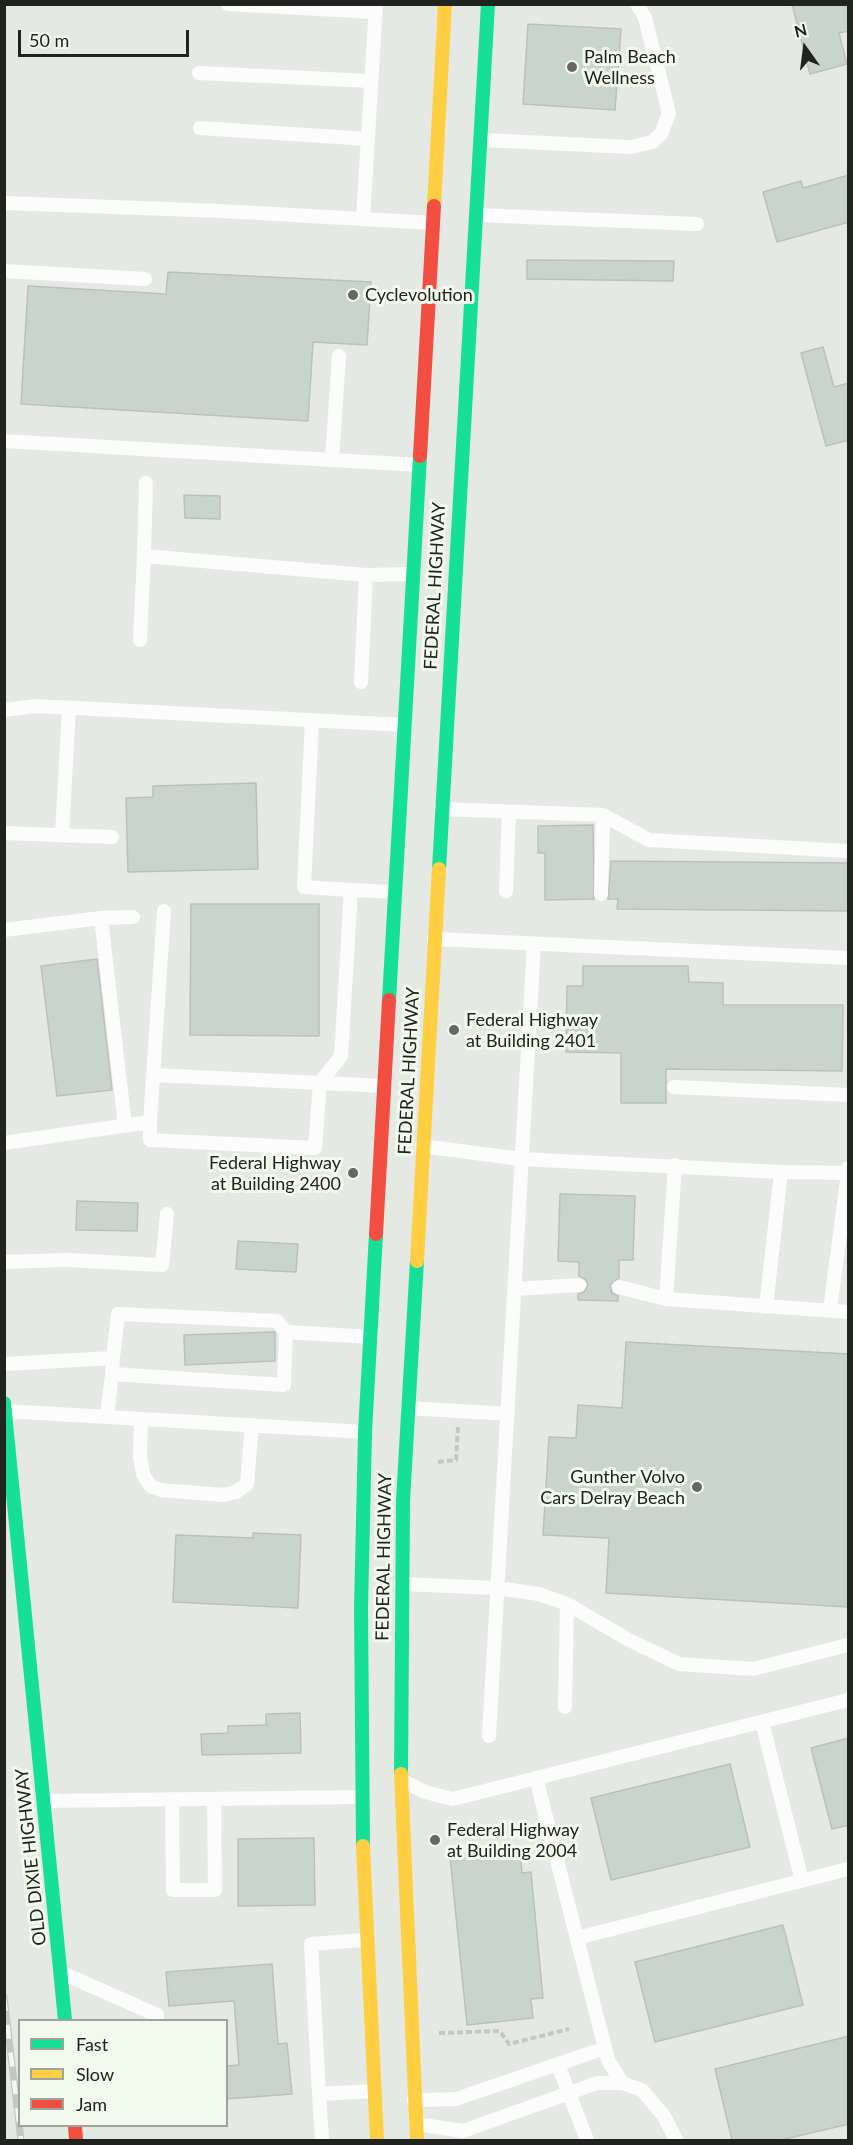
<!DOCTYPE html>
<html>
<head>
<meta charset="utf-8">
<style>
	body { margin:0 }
	#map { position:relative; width:853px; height:2145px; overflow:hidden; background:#e5e9e3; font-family:Lato,sans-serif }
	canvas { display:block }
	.frame { position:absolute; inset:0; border:6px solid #21231f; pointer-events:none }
	.legend { position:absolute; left:18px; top:2019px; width:210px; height:108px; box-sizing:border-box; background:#f2faed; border:2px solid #9ea49b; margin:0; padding:8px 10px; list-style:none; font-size:18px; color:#21231f }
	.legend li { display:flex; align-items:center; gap:12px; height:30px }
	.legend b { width:30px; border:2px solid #9ea49b }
	.north { position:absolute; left:775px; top:18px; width:60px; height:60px; -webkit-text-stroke:4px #f2faed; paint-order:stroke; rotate:346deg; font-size:16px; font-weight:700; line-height:24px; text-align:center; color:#21231f }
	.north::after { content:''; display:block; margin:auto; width:21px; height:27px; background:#21231f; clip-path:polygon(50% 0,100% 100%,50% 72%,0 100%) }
	.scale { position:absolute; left:18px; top:30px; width:171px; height:27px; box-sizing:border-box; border:3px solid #21231f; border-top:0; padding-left:8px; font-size:18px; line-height:21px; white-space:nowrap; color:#21231f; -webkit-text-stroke:4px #f2faed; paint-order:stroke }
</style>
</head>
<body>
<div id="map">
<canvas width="853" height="2145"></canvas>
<div class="frame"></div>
<ul class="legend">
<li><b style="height:8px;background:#16e098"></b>Fast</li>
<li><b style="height:8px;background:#ffcf43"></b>Slow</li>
<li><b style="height:8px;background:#f24e42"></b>Jam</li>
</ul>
<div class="north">N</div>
<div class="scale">50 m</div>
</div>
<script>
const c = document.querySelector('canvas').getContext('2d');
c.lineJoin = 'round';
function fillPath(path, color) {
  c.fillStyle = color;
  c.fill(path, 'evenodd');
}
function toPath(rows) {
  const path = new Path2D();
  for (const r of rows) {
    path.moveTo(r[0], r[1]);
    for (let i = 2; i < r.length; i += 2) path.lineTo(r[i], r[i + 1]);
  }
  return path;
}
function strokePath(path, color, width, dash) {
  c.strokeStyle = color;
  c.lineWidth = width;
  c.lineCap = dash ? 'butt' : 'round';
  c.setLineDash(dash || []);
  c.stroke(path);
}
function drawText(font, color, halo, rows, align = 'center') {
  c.font = font + ' Lato,sans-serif';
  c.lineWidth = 6;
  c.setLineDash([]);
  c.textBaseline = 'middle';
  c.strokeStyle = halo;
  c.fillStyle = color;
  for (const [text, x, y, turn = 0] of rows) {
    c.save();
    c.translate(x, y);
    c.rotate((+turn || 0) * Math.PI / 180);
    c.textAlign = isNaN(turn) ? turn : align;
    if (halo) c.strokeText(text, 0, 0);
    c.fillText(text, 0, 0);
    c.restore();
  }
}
const building = toPath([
	[792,4,849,4,849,31,839,33,847,64,810,74,792,4],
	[528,24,621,29,615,110,523,104,528,24],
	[849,175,849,222,777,242,763,192,801,181,803,188,849,175],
	[527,260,674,261,673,281,527,279,527,260],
	[168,272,371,282,367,345,313,342,308,421,21,404,28,286,166,294,168,272],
	[823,347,834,387,849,383,849,440,826,446,801,353,823,347],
	[184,495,220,496,220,519,185,518,184,495],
	[256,783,258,869,128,872,126,798,153,797,153,786,256,783],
	[593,825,594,899,545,900,545,853,538,853,538,826,593,825],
	[611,861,849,863,849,911,617,909,618,899,608,899,611,861],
	[191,904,319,904,319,1036,190,1035,191,904],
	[97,959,112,1090,57,1096,41,966,97,959],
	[583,966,688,966,689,982,723,983,723,1005,843,1005,842,1071,666,1069,666,1103,621,1103,621,1053,566,1052,567,986,583,986,583,966],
	[560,1194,635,1196,633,1260,619,1260,619,1278,610,1285,612,1293,618,1296,618,1301,578,1300,578,1294,584,1292,588,1285,586,1280,579,1276,579,1262,558,1261,560,1194],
	[77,1201,138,1203,137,1231,76,1230,77,1201],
	[238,1241,298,1244,296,1272,236,1269,238,1241],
	[275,1332,275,1361,185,1365,184,1335,275,1332],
	[626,1342,849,1354,849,1607,606,1593,609,1538,543,1535,549,1437,576,1438,578,1405,622,1408,626,1342],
	[253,1533,301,1535,298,1608,173,1602,176,1535,253,1538,253,1533],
	[300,1713,301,1753,202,1755,201,1734,228,1733,228,1726,266,1725,266,1714,300,1713],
	[849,1738,849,1825,832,1829,811,1748,849,1738],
	[730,1764,750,1847,611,1880,591,1798,730,1764],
	[314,1838,315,1905,238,1906,238,1839,314,1838],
	[520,1850,522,1873,531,1872,543,1998,531,1999,533,2018,467,2025,450,1857,520,1850],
	[783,1925,803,2005,655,2042,635,1962,783,1925],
	[272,1964,278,2044,287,2043,292,2094,226,2099,226,2066,239,2065,234,2001,169,2006,166,1972,272,1964],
	[849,2036,849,2124,781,2140,732,2140,715,2069,849,2036]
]);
fillPath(building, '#c9d4cc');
strokePath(building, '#bcc0bc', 1.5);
strokePath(toPath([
	[438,1462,456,1460,458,1427],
	[439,2033,500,2031,509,2044,569,2029]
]), '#c6c7c5', 4, [6, 3]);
strokePath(toPath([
	[228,4,375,12],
	[199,73,371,81],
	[200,128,368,139],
	[481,140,631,147,652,142,661,134,669,113,645,18,637,4],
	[4,203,222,211,433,223],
	[476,215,697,224],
	[363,219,376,4],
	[4,271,145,279],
	[4,441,419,465],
	[332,460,339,356],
	[146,483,144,556,366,575,412,574],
	[140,640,144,556],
	[361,682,366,575],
	[4,710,36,706,405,725],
	[312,720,304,887,351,890],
	[441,809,603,815,649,840,848,851],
	[4,833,112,837],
	[62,835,69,707],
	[506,891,509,812],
	[601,894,603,815],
	[101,918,133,917],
	[4,930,101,918,125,1126],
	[434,939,848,958],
	[153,1075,385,1086],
	[674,1087,848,1095],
	[150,1122,150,1140,315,1148,320,1083,341,1056,351,890,395,892],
	[4,1143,150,1122,164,911],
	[422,1146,521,1159,781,1172,848,1173,848,1168],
	[4,1262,66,1260,162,1265,167,1214],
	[619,1287,666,1299,848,1312],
	[516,1289,579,1285],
	[666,1299,675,1165],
	[766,1307,781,1172],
	[830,1310,848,1173],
	[113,1358,112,1374,284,1385,286,1332],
	[4,1364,113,1358,118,1314,277,1321,286,1332,371,1337],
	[408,1408,508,1414],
	[5,1411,365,1432],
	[107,1417,112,1374],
	[141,1419,140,1456,143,1474,150,1486,161,1490,224,1495,236,1492,247,1484,252,1425],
	[401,1584,497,1588,539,1594,567,1604,629,1640,679,1664,753,1669,848,1645],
	[565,1707,567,1604],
	[762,1722,802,1881],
	[489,1736,534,943],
	[536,1778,608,2060,622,2083],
	[401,1780,425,1792,453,1799,848,1700],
	[172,1799,173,1890,215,1890,214,1799],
	[43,1801,361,1797],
	[577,1938,848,1869],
	[365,1940,311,1944,319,2094,374,2091],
	[62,1973,157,2015,157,2020],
	[558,2065,587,2140],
	[319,2094,322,2140],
	[414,2100,456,2099,605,2048],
	[416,2124,463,2131,597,2083,622,2083,642,2090,664,2116,676,2140]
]), '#fbfcfb', 14);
strokePath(toPath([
	[439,869,488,4],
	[389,1000,420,456],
	[4,1403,65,2020],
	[401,1774,403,1500,417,1261],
	[363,1846,361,1608,365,1432,376,1234]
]), '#16e098', 14);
strokePath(toPath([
	[434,206,445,4],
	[417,1261,439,869],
	[401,1774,417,2140],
	[363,1846,377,2140]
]), '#ffcf43', 14);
strokePath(toPath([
	[420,456,434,206],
	[376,1234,389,1000],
	[75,2126,76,2140]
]), '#f24e42', 14);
const rail = toPath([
	[4,1997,21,2140]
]);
strokePath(rail, '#c6c6c5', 7);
strokePath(rail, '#f2faed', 4.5, [14]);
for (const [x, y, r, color] of [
	[572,67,6,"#666864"],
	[353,295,6,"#666864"],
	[454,1030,6,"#666864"],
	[353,1173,6,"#666864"],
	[697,1487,6,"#666864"],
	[435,1840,6,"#666864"]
]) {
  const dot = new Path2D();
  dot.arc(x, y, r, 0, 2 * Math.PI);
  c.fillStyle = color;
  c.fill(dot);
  strokePath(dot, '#f2faed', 2);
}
drawText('18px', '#21231f', '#f2faed', [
	["Palm Beach",584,57],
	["Wellness",584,78],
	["Cyclevolution",365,295],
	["Federal Highway",466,1020],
	["at Building 2401",466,1041],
	["Federal Highway",341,1163,"right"],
	["at Building 2400",341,1184,"right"],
	["Gunther Volvo",685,1477,"right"],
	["Cars Delray Beach",685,1498,"right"],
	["Federal Highway",447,1830],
	["at Building 2004",447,1851]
], 'left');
drawText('18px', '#21231f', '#f2faed', [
	["FEDERAL HIGHWAY",435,586,-87],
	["FEDERAL HIGHWAY",409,1071,-87],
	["FEDERAL HIGHWAY",384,1557,-89],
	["OLD DIXIE HIGHWAY",31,1857,-96]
]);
</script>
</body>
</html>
